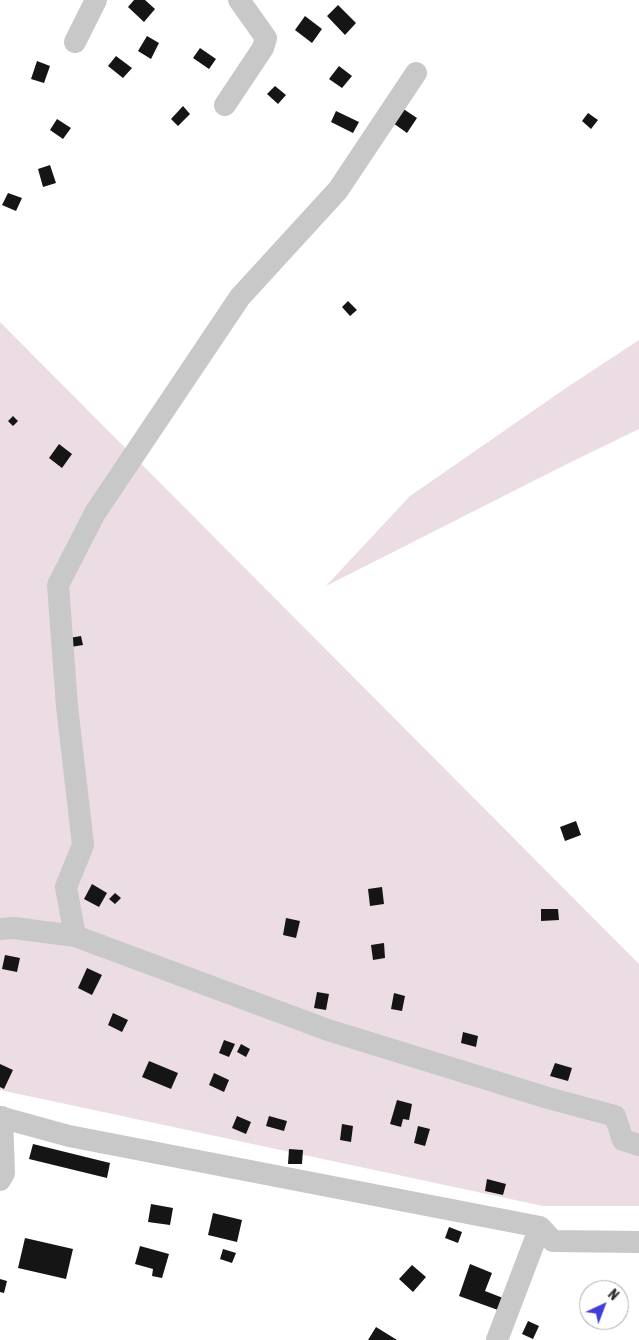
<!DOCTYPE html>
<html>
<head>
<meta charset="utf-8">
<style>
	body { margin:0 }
	#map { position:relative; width:639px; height:1340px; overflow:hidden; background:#fff; font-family:"Asap Condensed",sans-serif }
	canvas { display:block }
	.north { position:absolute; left:579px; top:1280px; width:50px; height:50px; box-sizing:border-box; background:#fff; border:1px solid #ababab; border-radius:50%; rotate:43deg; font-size:14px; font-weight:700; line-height:20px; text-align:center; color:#2e2e2e }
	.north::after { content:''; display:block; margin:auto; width:18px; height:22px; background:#423cd9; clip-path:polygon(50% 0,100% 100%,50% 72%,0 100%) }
</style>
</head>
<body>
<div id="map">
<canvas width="639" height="1340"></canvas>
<div class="north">N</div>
</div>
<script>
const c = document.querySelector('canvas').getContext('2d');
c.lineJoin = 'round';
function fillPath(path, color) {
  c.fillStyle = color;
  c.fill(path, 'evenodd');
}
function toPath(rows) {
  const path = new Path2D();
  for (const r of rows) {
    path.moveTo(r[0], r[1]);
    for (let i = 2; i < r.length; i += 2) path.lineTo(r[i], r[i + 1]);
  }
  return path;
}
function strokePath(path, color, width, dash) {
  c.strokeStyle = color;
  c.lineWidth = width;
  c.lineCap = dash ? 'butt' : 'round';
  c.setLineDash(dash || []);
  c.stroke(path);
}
fillPath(toPath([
	[0,322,639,964,639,1206,543,1206,0,1090],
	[639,340,639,429,563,466,326,586,410,496,566,388]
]), '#ebdde3');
fillPath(toPath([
	[134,0,145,0,155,9,144,22,128,7],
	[338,5,356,23,345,35,327,16],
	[305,16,322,29,312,43,295,30],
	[147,36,159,43,151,59,138,51],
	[200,48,216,59,209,69,193,58],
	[116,56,132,68,123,78,108,66],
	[37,61,50,66,44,83,31,79],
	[339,66,352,76,342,88,329,79],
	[275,86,286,95,278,104,267,94],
	[183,106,190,114,178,126,171,119],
	[402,108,417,118,407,133,393,123],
	[336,111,359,122,353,133,331,122],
	[588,113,598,120,591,129,582,121],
	[57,119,71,128,63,139,50,130],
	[50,165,56,183,43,187,38,169],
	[8,193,22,198,16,211,2,205],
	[348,301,357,310,350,316,342,307],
	[13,416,18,421,13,426,8,421],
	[59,444,72,454,62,468,49,458],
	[81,636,83,645,71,647,69,638],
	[576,821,581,835,565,841,560,827],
	[92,884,107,893,99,907,84,899],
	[382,887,384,904,370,906,368,889],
	[115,893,121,898,115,904,109,899],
	[541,909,558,909,559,920,541,921],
	[286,918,300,921,296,938,283,935],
	[384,943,385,958,373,960,371,945],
	[5,955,20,958,17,972,2,969],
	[87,968,102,975,92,995,78,988],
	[317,992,329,994,326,1010,314,1008],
	[394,993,405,996,402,1011,391,1009],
	[113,1013,128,1020,122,1032,108,1025],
	[463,1032,478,1036,476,1047,461,1043],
	[224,1040,235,1044,229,1057,219,1053],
	[241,1044,250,1049,246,1057,237,1052],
	[149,1061,178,1073,171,1089,142,1077],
	[555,1063,572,1068,568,1081,550,1076],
	[0,1064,13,1070,4,1089,0,1087],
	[214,1073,229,1080,224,1092,209,1085],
	[397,1100,412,1104,409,1120,403,1119,401,1127,390,1124],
	[237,1116,251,1122,246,1134,232,1128],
	[269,1116,287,1121,284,1131,266,1126],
	[342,1124,353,1126,351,1142,340,1140],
	[418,1126,430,1129,425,1146,414,1143],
	[33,1144,110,1163,107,1178,29,1159],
	[289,1149,303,1150,302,1164,288,1164],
	[487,1179,506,1184,503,1195,485,1191],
	[151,1204,173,1208,170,1225,148,1222],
	[213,1213,242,1220,237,1242,208,1235],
	[449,1227,462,1232,458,1243,445,1238],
	[25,1238,73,1249,66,1279,18,1268],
	[140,1246,169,1254,162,1278,152,1276,153,1269,135,1264],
	[223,1249,236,1253,232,1263,220,1259],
	[470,1264,492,1273,485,1291,503,1298,498,1310,459,1296],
	[412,1265,426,1277,413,1292,399,1279],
	[0,1279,7,1281,4,1293,0,1292],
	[528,1321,539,1326,533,1339,522,1334],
	[376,1327,397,1340,368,1340]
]), '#151515');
strokePath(toPath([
	[75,42,96,0],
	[225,105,263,48,266,38,239,0],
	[0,929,14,928,75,936,328,1030,548,1098,615,1116,623,1140,639,1145],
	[75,936,66,887,83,845,67,706,58,585,95,513,240,297,338,190,416,73],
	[0,1117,69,1136,540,1227,553,1241,639,1242],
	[0,1180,4,1173,2,1117],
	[497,1340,540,1227]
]), '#c8c8c8', 22);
</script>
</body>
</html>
